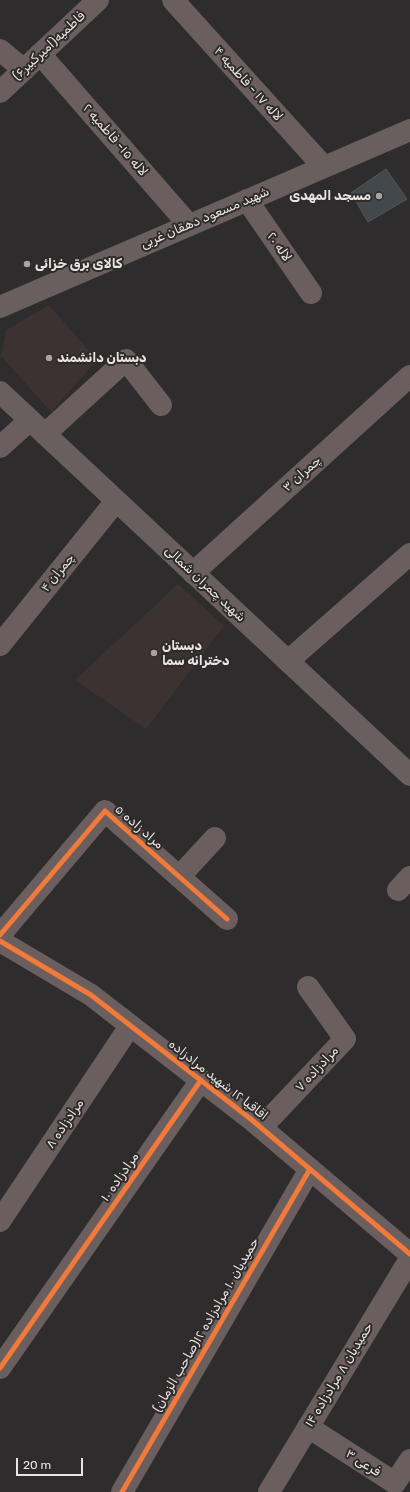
<!DOCTYPE html>
<html>
<head>
<meta charset="utf-8">
<style>
	body { margin:0 }
	#map { position:relative; width:410px; height:1492px; overflow:hidden; background:#2e2c2c; font-family:Rubik,sans-serif }
	canvas { display:block }
	.scale { position:absolute; left:16px; top:1458px; width:67px; height:18px; box-sizing:border-box; border:2px solid #e8e4e4; border-top:0; padding-left:5px; font-size:12px; line-height:14px; white-space:nowrap; color:#e8e4e4; -webkit-text-stroke:3px #2f2b2b; paint-order:stroke }
</style>
</head>
<body>
<div id="map">
<canvas width="410" height="1492"></canvas>
<div class="scale">20 m</div>
</div>
<script>
const c = document.querySelector('canvas').getContext('2d');
c.lineJoin = 'round';
function fillPath(path, color) {
  c.fillStyle = color;
  c.fill(path, 'evenodd');
}
function toPath(rows) {
  const path = new Path2D();
  for (const r of rows) {
    path.moveTo(r[0], r[1]);
    for (let i = 2; i < r.length; i += 2) path.lineTo(r[i], r[i + 1]);
  }
  return path;
}
function strokePath(path, color, width, dash) {
  c.strokeStyle = color;
  c.lineWidth = width;
  c.lineCap = dash ? 'butt' : 'round';
  c.setLineDash(dash || []);
  c.stroke(path);
}
function drawText(font, color, halo, rows, align = 'center') {
  c.font = font + ' Rubik,"Noto Naskh Arabic",sans-serif';
  c.lineWidth = 4;
  c.setLineDash([]);
  c.textBaseline = 'middle';
  c.strokeStyle = halo;
  c.fillStyle = color;
  for (const [text, x, y, turn = 0] of rows) {
    c.save();
    c.translate(x, y);
    c.rotate((+turn || 0) * Math.PI / 180);
    c.textAlign = isNaN(turn) ? turn : align;
    if (halo) c.strokeText(text, 0, 0);
    c.fillText(text, 0, 0);
    c.restore();
  }
}
fillPath(toPath([
	[49,305,97,360,51,412,1,356,6,330],
	[178,584,224,626,146,729,75,680]
]), '#3c3232');
const building = toPath([
	[386,169,407,199,368,222,351,193,386,169]
]);
fillPath(building, '#43484c');
strokePath(building, '#565656', 1);
strokePath(toPath([
	[173,0,324,167],
	[0,50,24,70],
	[40,54,189,225],
	[0,92,98,0],
	[247,200,311,293],
	[45,434,126,360,161,405],
	[0,447,30,420],
	[193,573,410,376],
	[0,645,116,501],
	[288,661,410,554],
	[179,877,215,838],
	[398,890,410,877],
	[0,935,105,811,227,919],
	[0,941,91,995,252,1120,410,1254],
	[261,1128,345,1039,308,987],
	[0,1221,130,1026],
	[0,1368,201,1080],
	[308,1427,395,1483,410,1460],
	[122,1492,310,1169],
	[269,1492,410,1259]
]), '#6a5e5e', 22);
strokePath(toPath([
	[0,307,410,130],
	[0,392,410,775]
]), '#6a5f5f', 22);
strokePath(toPath([
	[0,935,105,811,227,919],
	[0,941,91,995,252,1120,410,1254],
	[0,1368,201,1080],
	[122,1492,310,1169]
]), '#f17a3a', 5);
for (const [x, y, r, color] of [
	[379,196,4,"#a7a4a4"],
	[27,264,4,"#a7a4a4"],
	[49,358,4,"#a7a4a4"],
	[154,653,4,"#a7a4a4"]
]) {
  const dot = new Path2D();
  dot.arc(x, y, r, 0, 2 * Math.PI);
  c.fillStyle = color;
  c.fill(dot);
  strokePath(dot, '#2f2b2b', 1.5);
}
drawText('13px', '#e8e4e4', '#2f2b2b', [
	["فاطمیه(امیرکبیر۶)",49,46,-43],
	["لاله ۱۷ - فاطمیه ۴",248,84,48],
	["لاله ۱۵- فاطمیه ۲",115,140,49],
	["شهید مسعود دهقان غربی",205,218,-23],
	["لاله ۲۰",279,247,55],
	["چمران ۳",302,474,-42],
	["چمران ۴",58,573,-51],
	["شهید چمران شمالی",205,584,43],
	["مراد زاده ۵",139,827,41],
	["مرادزاده ۷",317,1069,-47],
	["اقاقیا ۱۲ شهید مرادزاده",218,1080,38],
	["مرادزاده ۸",65,1124,-56],
	["مرادزاده ۱۰",120,1177,-55],
	["حمیدیان ۱۰ مرادزاده ۱۲(صاحب الزمان)",206,1325,-60],
	["حمیدیان ۸ مرادزاده ۱۴",339,1375,-59],
	["فرعی ۳",363,1463,33]
]);
drawText('bold 13px', '#e8e4e4', '#2f2b2b', [
	["مسجد المهدی",371,196,"right"],
	["کالای برق خزائی",35,264],
	["دبستان دانشمند",57,358],
	["دبستان",162,646],
	["دخترانه سما",162,661]
], 'left');
</script>
</body>
</html>
